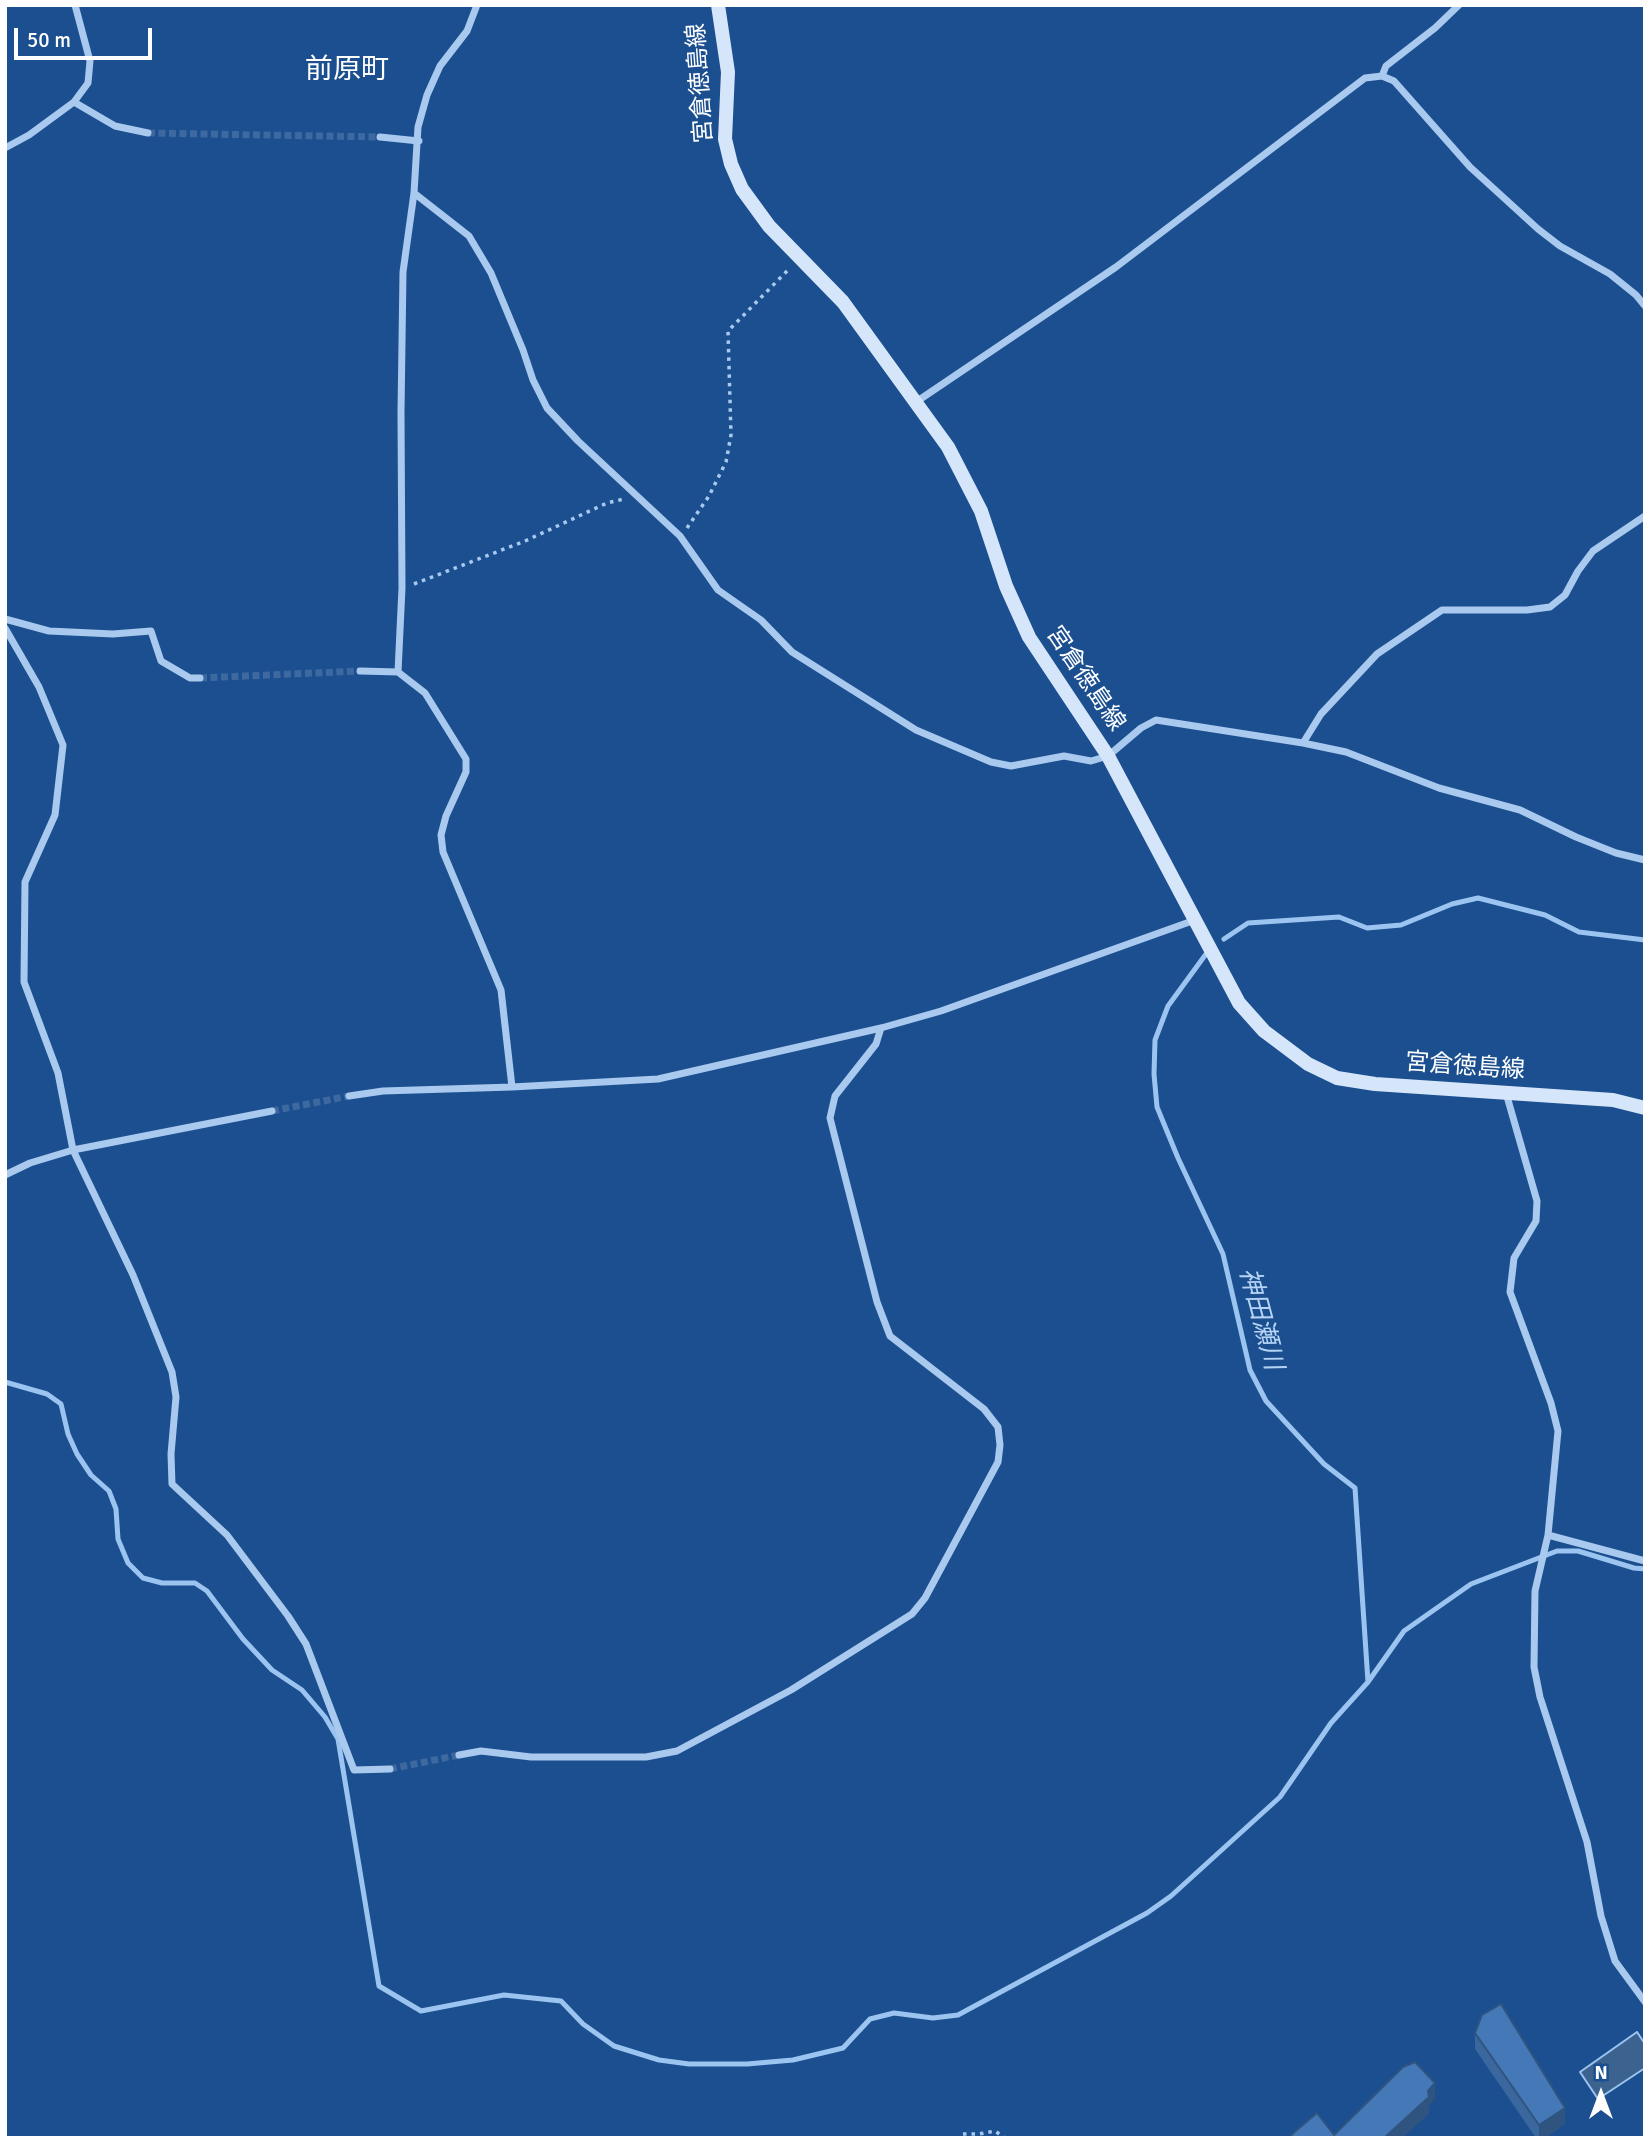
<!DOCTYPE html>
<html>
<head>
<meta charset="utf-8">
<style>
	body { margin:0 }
	#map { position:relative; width:1650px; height:2143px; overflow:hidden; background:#1b4f8f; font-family:Signika,sans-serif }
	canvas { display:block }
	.frame { position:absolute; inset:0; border:7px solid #fff; pointer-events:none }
	.north { position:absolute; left:1566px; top:2059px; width:70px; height:70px; -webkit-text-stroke:5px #1b4f8f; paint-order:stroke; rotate:0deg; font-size:19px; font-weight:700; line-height:28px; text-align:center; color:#fff }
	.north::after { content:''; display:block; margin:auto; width:24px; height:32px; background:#fff; clip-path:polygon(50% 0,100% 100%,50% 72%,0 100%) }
	.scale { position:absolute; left:14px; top:28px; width:138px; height:32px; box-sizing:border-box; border:4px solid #fff; border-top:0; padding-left:9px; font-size:21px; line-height:24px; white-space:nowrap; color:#fff; -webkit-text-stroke:5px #1b4f8f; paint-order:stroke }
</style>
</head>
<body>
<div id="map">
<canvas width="1650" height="2143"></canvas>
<div class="frame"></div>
<div class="north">N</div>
<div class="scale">50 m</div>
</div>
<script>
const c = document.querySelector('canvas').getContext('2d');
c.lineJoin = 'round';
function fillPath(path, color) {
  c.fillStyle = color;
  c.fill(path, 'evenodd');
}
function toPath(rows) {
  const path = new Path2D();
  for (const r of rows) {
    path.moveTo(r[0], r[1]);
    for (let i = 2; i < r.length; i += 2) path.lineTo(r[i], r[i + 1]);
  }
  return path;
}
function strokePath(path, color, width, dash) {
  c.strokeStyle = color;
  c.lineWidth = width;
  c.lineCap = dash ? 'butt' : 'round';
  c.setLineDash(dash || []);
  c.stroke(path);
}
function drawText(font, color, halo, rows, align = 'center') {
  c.font = font + ' Signika,"Noto Sans JP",sans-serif';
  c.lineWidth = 6;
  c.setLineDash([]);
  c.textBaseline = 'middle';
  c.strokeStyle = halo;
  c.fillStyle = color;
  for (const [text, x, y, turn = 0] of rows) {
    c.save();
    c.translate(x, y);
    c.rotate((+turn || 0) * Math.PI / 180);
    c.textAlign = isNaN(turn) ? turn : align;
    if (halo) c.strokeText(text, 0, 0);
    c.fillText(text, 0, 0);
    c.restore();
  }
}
const water = toPath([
	[1637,2032,1645,2044,1645,2068,1598,2099,1580,2072,1637,2032]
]);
fillPath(water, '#3c6290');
strokePath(water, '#9cc4f0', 2);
strokePath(toPath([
	[1224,939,1248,923,1339,917,1367,928,1401,925,1452,904,1478,898,1545,915,1579,932,1645,940],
	[1206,954,1168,1006,1155,1040,1154,1074,1157,1107,1178,1158,1223,1254,1250,1370,1266,1401,1324,1464,1355,1488,1368,1682],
	[5,1382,47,1394,61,1404,68,1434,77,1454,91,1475,109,1491,116,1509,118,1539,128,1563,143,1578,162,1583,195,1583,207,1591,243,1639,272,1670,302,1690,325,1717,338,1739,379,1986,421,2011,504,1995,561,2001,583,2024,614,2046,659,2060,689,2064,747,2064,793,2060,843,2048,870,2019,894,2013,933,2018,958,2015,1147,1913,1171,1896,1280,1797,1331,1723,1368,1682,1404,1631,1471,1584,1557,1551,1578,1551,1634,1568,1645,1569]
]), '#9cc4f0', 5);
strokePath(toPath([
	[148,133,380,137],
	[200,678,360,671],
	[272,1111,349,1096],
	[390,1769,459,1755]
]), '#3d69a0', 7, [7, 3.5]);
strokePath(toPath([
	[687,528,709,496,726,462,731,435,728,331,790,268],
	[414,584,525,541,607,503,624,499],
	[963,2134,979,2134,995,2131,1005,2138]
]), '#a9c9ee', 3.5, [3.5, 5]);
strokePath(toPath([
	[477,5,467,31,440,66,427,95,418,127,414,193,403,272,401,412,402,588,398,672,425,693,466,759,466,772,446,816,441,835,443,852,501,990,512,1087],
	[1382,76,1386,66,1435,28,1459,5],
	[74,102,115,126,148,133],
	[380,137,419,141],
	[5,148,29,135,74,102,88,83,90,61,75,5],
	[414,193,469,236,491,273,523,350,533,380,547,408,578,441,680,536,718,590,761,620,792,652,916,730,991,762,1011,766,1064,756,1091,761,1108,756,1141,728,1156,720,1303,743,1346,752,1439,788,1520,810,1576,837,1616,853,1645,860],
	[916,402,1116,267,1365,78,1382,76,1394,81,1470,167,1538,229,1560,246,1610,274,1636,295,1645,306],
	[5,619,49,631,113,634,151,631,161,661,190,678,200,678],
	[5,628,39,687,63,745,55,815,25,882,24,982,58,1073,73,1150,133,1275,172,1372,176,1397,171,1454,172,1484,227,1535,288,1616,306,1644,354,1770,390,1769],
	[360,671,398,672],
	[1303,743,1321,714,1377,654,1442,610,1527,610,1550,607,1565,595,1578,571,1593,551,1645,516],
	[1506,1093,1537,1201,1536,1221,1514,1258,1510,1292,1551,1403,1558,1431,1548,1535,1535,1591,1534,1667,1540,1697,1587,1842,1601,1916,1615,1961,1645,2002],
	[349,1096,383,1091,512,1087,658,1079,881,1028,941,1011,1195,920],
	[5,1175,30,1163,73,1150,272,1111],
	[1548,1535,1645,1561],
	[459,1755,481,1751,531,1757,646,1757,677,1751,791,1690,912,1614,925,1598,998,1462,1000,1445,998,1427,984,1409,890,1336,877,1302,830,1118,835,1096,876,1044,881,1028]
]), '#a9c9ee', 7);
strokePath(toPath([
	[718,5,728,72,725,139,731,164,742,189,769,226,843,302,948,447,981,511,1006,586,1029,637,1108,756,1239,1003,1264,1031,1308,1064,1337,1078,1375,1084,1613,1100,1645,1108]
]), '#d6e6fa', 14);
fillPath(toPath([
	[1475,2033,1565,2124,1545,2138,1536,2138,1475,2049]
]), '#3a679d');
fillPath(toPath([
	[1435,2083,1435,2099,1429,2106,1429,2114,1402,2138,1384,2138],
	[1565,2108,1565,2124,1545,2138,1539,2138,1539,2125]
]), '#305480');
const building = toPath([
	[1501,2004,1565,2108,1539,2125,1475,2033,1482,2015,1501,2004],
	[1415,2062,1435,2083,1428,2091,1429,2097,1384,2138,1294,2138,1291,2135,1317,2113,1334,2135,1403,2067,1415,2062]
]);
fillPath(building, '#4478b7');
strokePath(building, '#305480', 2);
drawText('24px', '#fff', '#1b4f8f', [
	["宮倉徳島線",701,83,-94],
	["宮倉徳島線",1085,679,56],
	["宮倉徳島線",1465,1067,4]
]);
drawText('italic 26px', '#b5d3f5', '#1b4f8f', [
	["神田瀬川",1260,1319,75]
]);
drawText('28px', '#fff', '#1b4f8f', [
	["前原町",347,71]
]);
</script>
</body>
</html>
